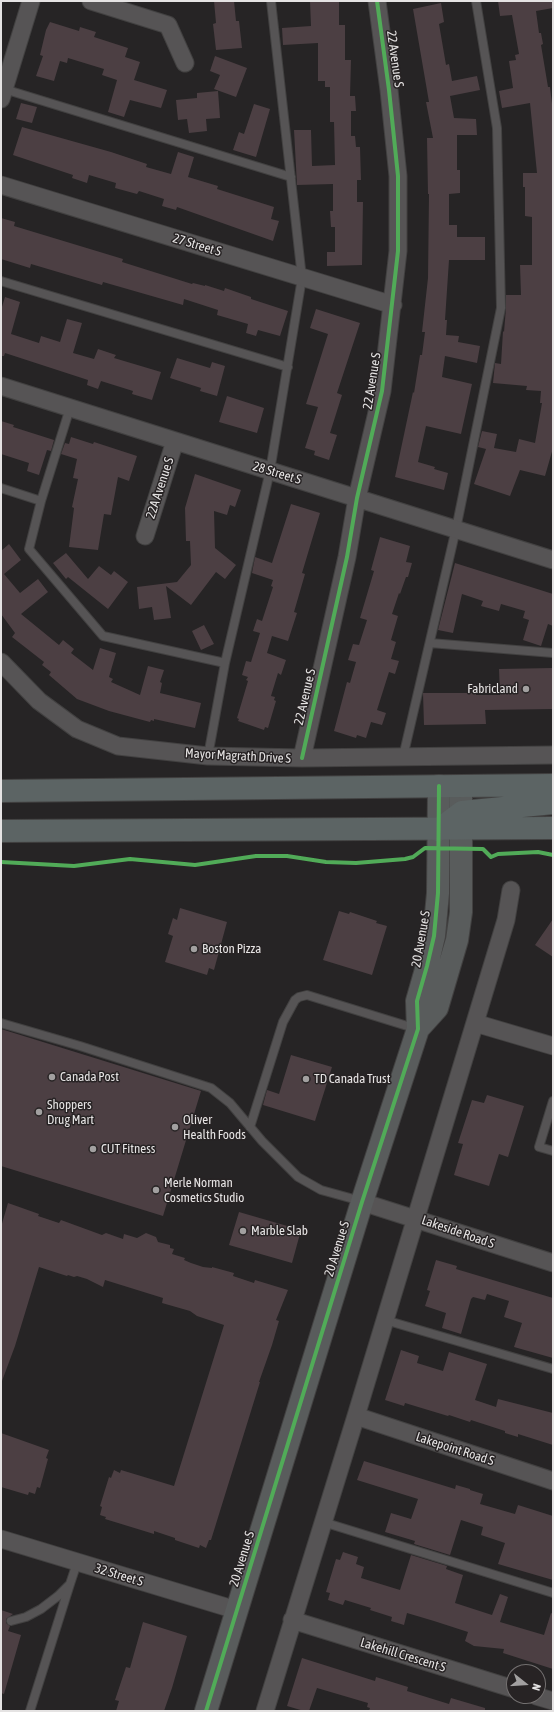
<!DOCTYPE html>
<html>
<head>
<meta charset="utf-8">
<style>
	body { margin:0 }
	#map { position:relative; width:554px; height:1712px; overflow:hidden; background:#262425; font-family:"Asap Condensed",sans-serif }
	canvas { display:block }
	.frame { position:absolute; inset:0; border:2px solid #e5e3e3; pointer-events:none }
	.north { position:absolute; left:506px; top:1664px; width:40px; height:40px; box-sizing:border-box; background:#272324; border:1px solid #737070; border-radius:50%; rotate:107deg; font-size:11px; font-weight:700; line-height:16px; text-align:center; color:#e5e3e3 }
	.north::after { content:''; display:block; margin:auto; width:14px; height:18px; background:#a2a0a0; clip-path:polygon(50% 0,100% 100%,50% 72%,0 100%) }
</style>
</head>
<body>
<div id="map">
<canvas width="554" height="1712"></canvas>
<div class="frame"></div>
<div class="north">N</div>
</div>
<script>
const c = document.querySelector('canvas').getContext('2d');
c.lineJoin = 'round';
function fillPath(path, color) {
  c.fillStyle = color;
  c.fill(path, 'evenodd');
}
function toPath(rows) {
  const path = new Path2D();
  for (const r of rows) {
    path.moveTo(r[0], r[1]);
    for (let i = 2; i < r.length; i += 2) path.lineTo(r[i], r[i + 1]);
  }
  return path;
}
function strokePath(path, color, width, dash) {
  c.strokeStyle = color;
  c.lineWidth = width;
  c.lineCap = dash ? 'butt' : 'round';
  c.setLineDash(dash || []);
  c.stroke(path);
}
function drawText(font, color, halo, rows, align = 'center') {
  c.font = font + ' "Asap Condensed",sans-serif';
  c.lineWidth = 3;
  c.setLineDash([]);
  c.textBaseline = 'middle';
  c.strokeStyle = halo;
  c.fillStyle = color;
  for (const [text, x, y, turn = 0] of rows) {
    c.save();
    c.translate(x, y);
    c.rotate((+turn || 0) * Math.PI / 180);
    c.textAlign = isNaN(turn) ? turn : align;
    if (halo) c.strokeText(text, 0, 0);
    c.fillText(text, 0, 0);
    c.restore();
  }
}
fillPath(toPath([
	[214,1,234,1,236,21,239,21,242,48,216,50,213,24,216,23],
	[310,1,339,1,339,25,345,25,345,60,351,60,350,96,355,96,356,111,351,111,351,136,355,136,356,147,360,147,361,180,357,180,357,202,363,202,362,265,327,266,327,252,335,252,335,227,331,227,330,211,333,211,333,184,297,185,294,130,311,130,312,166,335,165,334,122,330,122,330,87,325,87,325,81,318,81,318,43,283,45,282,28,311,26],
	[498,1,553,1,553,8,536,11,539,33,541,33,543,44,541,45,548,87,550,87,553,112,553,448,545,476,520,470,510,496,474,484,486,449,478,447,482,431,497,434,494,448,516,452,519,439,535,443,542,403,540,403,541,391,526,390,527,386,493,383,495,363,501,364,503,331,504,332,506,308,506,295,521,295,520,265,532,265,532,217,525,216,525,187,523,187,523,173,537,173,530,103,502,108,499,91,513,88,509,61,516,60,515,55,519,54,512,15,500,16],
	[441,3,444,22,439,24,446,65,449,64,452,81,477,76,480,90,450,96,454,118,476,119,477,135,457,135,457,170,460,170,460,193,449,194,449,225,457,225,457,237,485,237,485,260,449,260,445,320,447,320,446,335,459,336,458,342,480,346,477,363,445,356,442,377,472,384,461,434,426,426,418,462,435,467,434,469,448,473,444,490,395,477,413,392,414,393,420,355,422,355,425,332,422,332,428,278,429,194,428,194,427,138,433,138,426,102,429,102,413,9],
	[50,22,79,31,80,27,96,32,94,37,128,48,125,57,140,62,134,80,167,90,161,108,130,100,124,117,108,112,117,80,102,75,104,69,68,58,67,63,60,61,54,81,36,76,43,56,40,55,46,30],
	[215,56,247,68,236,97,214,89,220,75,210,71],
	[218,91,220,118,206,119,207,131,189,133,187,119,178,120,176,100,197,98,197,93],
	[21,103,37,107,32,123,16,119],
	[254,104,270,109,256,157,233,150,239,132,244,134],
	[22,127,111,152,147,164,146,167,171,174,178,152,194,157,188,177,218,186,217,189,274,207,271,219,279,221,273,241,177,207,176,210,162,206,164,199,139,191,137,194,115,188,116,183,89,175,87,183,72,178,73,175,13,155],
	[1,218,15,222,14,226,123,259,122,262,192,284,193,283,205,286,205,285,224,291,225,288,251,297,251,299,288,311,280,336,258,330,256,336,246,333,248,324,217,315,218,310,184,299,183,305,103,282,102,285,31,264,30,268,1,259],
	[5,297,20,302,11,334,39,343,41,336,60,342,67,319,82,323,73,353,94,359,98,349,116,355,114,358,161,372,152,400,132,394,133,391,101,381,98,389,87,385,88,380,5,353,4,356,1,356,1,310],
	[316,309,360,323,337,393,342,395,330,433,337,435,329,460,314,455,315,451,305,448,318,407,306,404,328,334,310,328],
	[177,358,210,368,212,362,225,366,217,396,200,391,201,388,170,378],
	[227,396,264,408,257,433,219,422],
	[1,421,14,425,13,427,54,440,51,451,47,450,39,475,27,471,29,463,1,454],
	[71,437,93,444,94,442,137,456,129,481,118,477,111,515,104,514,98,550,69,547,74,508,72,507,78,479,73,478,77,459,61,454,65,443,69,444],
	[195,474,241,490,235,507,230,505,227,515,214,511,215,548,236,565,225,579,216,572,191,605,166,586,171,618,154,620,152,607,139,609,137,587,177,582,191,565,190,541,186,541,185,508],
	[291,504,320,513,302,573,305,574,294,612,297,613,288,641,272,636,267,653,286,660,281,675,278,673,271,696,275,697,274,700,276,701,268,728,265,727,264,730,238,721,239,719,237,718,248,681,246,680,248,677,242,675,246,661,251,662,260,633,253,631,257,619,262,621,273,587,271,586,273,580,252,573,255,557,272,563],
	[380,537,410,546,406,562,412,563,408,577,406,577,400,594,399,593,392,614,398,616,391,640,396,642,391,659,399,661,395,674,389,672,377,710,386,713,382,725,371,722,366,738,357,735,356,738,334,731,347,682,350,683,356,662,348,660,353,644,359,645,367,620,360,618,374,571,371,570],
	[9,544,21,560,4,574,20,593,38,579,48,592,21,614,59,645,63,640,74,649,71,653,93,670,100,648,116,653,109,677,113,679,111,682,140,695,148,666,164,670,160,682,162,683,160,693,201,703,195,728,154,719,154,721,151,720,150,722,109,711,77,699,49,675,51,672,42,665,44,662,12,637,15,633,1,614,1,551],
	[66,553,88,579,99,566,111,575,114,571,128,582,108,609,68,577,66,579,53,563],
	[455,563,553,594,553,626,548,624,541,646,523,640,529,620,523,618,525,611,501,604,499,611,481,606,483,601,462,594,453,633,438,630],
	[204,625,214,644,201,650,192,631],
	[553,668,553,709,485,710,486,724,424,725,423,693,476,693,476,695,500,695,499,669],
	[180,908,227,922,214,970,209,968,207,975,165,962,173,936,168,934,173,918,177,920],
	[339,911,349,914,350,912,377,921,376,923,387,926,372,975,323,960],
	[553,919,553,957,535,945],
	[1,1029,201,1091,163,1216,1,1166],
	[291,1055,332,1067,315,1121,263,1105,267,1090,279,1094],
	[487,1095,524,1106,508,1157,499,1154,489,1186,454,1175,463,1144,458,1143,472,1100,484,1103],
	[8,1203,39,1214,38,1216,59,1223,61,1220,102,1235,106,1233,123,1239,124,1234,137,1238,146,1233,156,1237,158,1242,170,1245,170,1248,174,1249,172,1254,185,1258,184,1260,191,1263,203,1267,212,1268,212,1267,234,1273,233,1276,254,1283,255,1280,288,1290,276,1320,279,1321,272,1345,259,1382,260,1382,211,1540,209,1540,206,1548,200,1545,199,1548,175,1540,175,1538,154,1531,154,1534,105,1519,106,1517,100,1515,102,1507,100,1506,109,1477,111,1478,114,1470,120,1473,121,1470,174,1486,224,1325,197,1316,190,1311,162,1303,163,1298,105,1280,103,1287,87,1279,77,1276,74,1277,68,1275,67,1276,39,1267,15,1346,2,1381,1,1381,1,1227],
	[239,1212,301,1230,292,1263,229,1245],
	[436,1260,457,1266,456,1269,553,1298,553,1358,514,1347,522,1323,504,1317,509,1301,487,1294,485,1300,473,1297,471,1299,461,1334,442,1328,446,1313,425,1306,430,1291,427,1290],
	[401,1350,419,1356,417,1363,443,1371,449,1352,487,1364,475,1400,496,1407,498,1399,553,1413,553,1445,518,1434,518,1437,505,1433,505,1431,471,1420,470,1422,449,1415,448,1416,405,1403,404,1406,385,1400],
	[1,1433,49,1450,46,1458,48,1459,40,1488,37,1487,35,1494,29,1492,28,1495,1,1487],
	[364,1461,455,1489,456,1485,470,1489,470,1490,483,1494,480,1504,515,1514,518,1505,553,1516,553,1580,498,1564,505,1543,481,1535,483,1527,461,1520,450,1555,414,1544,415,1541,385,1532,391,1513,411,1519,418,1499,357,1480],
	[343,1552,358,1557,356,1564,364,1567,361,1578,400,1590,411,1555,447,1566,446,1569,463,1575,455,1603,492,1615,500,1594,508,1597,500,1622,544,1635,551,1613,553,1614,553,1669,503,1653,504,1649,474,1646,465,1641,468,1632,434,1621,407,1613,404,1625,391,1621,392,1617,370,1610,371,1608,345,1600,343,1605,328,1600,330,1593,326,1592,336,1559,340,1560],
	[1,1610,13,1614,6,1619,6,1623,10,1626,8,1631,21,1635,4,1694,1,1693],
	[143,1622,187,1636,172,1688,164,1711,116,1711,119,1701,115,1700,126,1667,130,1668],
	[302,1658,375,1681,376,1677,408,1687,407,1691,449,1704,451,1698,485,1708,485,1711,369,1711,370,1708,367,1707,368,1703,317,1688,309,1711,304,1711,287,1706]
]), '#4c3f43');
const lane = toPath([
	[4,89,291,177],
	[1,281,288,367],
	[70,408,41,501,29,549,103,636,225,663],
	[1,488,41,501],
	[430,643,553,653],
	[208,756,225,663,270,471,302,278,271,1],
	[403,757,456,529,501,308,497,128,476,1],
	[1,1023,80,1046,211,1088,230,1103,262,1141,298,1177,321,1190,361,1201],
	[553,1101,539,1147,553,1151],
	[250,1127,283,1022,295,1000,299,997,307,995,417,1029],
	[385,1320,553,1369],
	[323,1522,553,1593],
	[11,1621,26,1617,41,1609,58,1596,70,1584,77,1563],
	[30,1711,70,1584]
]);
const street = toPath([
	[91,1,168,25,185,63],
	[1,99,31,1],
	[1,185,393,305],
	[1,386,553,560],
	[145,536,175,441],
	[1,662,39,701,77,729,118,746,208,756,302,758,553,755],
	[302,758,347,557,357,498,382,391,398,251,398,176,389,90,377,1],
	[475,1023,553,1046],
	[362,1202,553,1263],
	[356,1416,553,1481],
	[1,1539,236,1610],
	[292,1620,514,1689],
	[536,1696,553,1701],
	[265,1711,356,1416,506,920,511,890]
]);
const secondary = toPath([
	[418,1029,437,1008,457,940,461,912,461,787],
	[206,1711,362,1202,418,1029,417,1001,427,966,434,936,438,893,439,786]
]);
const primary = toPath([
	[1,791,553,785],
	[438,830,462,812,553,803],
	[1,831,553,828]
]);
strokePath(lane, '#424141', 10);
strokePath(street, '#424141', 19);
strokePath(secondary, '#424141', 24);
strokePath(primary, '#424141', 24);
strokePath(lane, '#565455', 8);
strokePath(street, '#565455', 17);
strokePath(secondary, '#595c5c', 22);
strokePath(primary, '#5c6464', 22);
strokePath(toPath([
	[302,758,347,557,357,498,382,391,398,251,398,176,389,90,377,1],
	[1,862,74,866,130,859,195,865,256,856,287,856,326,862,356,863,405,859,413,857,425,848,483,849,491,857,498,854,538,852,553,855],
	[206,1711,362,1202,418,1029,417,1001,427,966,434,936,438,893,439,786]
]), '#51ab58', 4);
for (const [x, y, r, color] of [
	[526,689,4,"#a2a0a0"],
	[194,949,4,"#a2a0a0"],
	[52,1077,4,"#a2a0a0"],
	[306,1079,4,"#a2a0a0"],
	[39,1112,4,"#a2a0a0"],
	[175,1127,4,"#a2a0a0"],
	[93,1149,4,"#a2a0a0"],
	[156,1190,4,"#a2a0a0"],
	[243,1231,4,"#a2a0a0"]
]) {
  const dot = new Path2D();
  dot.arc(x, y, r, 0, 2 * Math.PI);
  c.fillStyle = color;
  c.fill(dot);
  strokePath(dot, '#272324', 1.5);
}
drawText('13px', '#e5e3e3', '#272324', [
	["22 Avenue S",395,59,82],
	["27 Street S",197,245,17],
	["22 Avenue S",372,381,-81],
	["28 Street S",277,473,17],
	["22A Avenue S",160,488,-72],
	["22 Avenue S",305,697,-77],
	["Mayor Magrath Drive S",238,756,3],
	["20 Avenue S",421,939,-80],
	["Lakeside Road S",458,1232,19],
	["20 Avenue S",337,1249,-73],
	["Lakepoint Road S",455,1449,18],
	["20 Avenue S",242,1559,-73],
	["32 Street S",119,1575,17],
	["Lakehill Crescent S",403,1655,17]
]);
drawText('13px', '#e5e3e3', '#272324', [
	["Fabricland",518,689,"right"],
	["Boston Pizza",202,949],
	["Canada Post",60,1077],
	["TD Canada Trust",314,1079],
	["Shoppers",47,1105],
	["Drug Mart",47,1120],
	["Oliver",183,1120],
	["Health Foods",183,1135],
	["CUT Fitness",101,1149],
	["Merle Norman",164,1183],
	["Cosmetics Studio",164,1198],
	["Marble Slab",251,1231]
], 'left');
</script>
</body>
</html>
